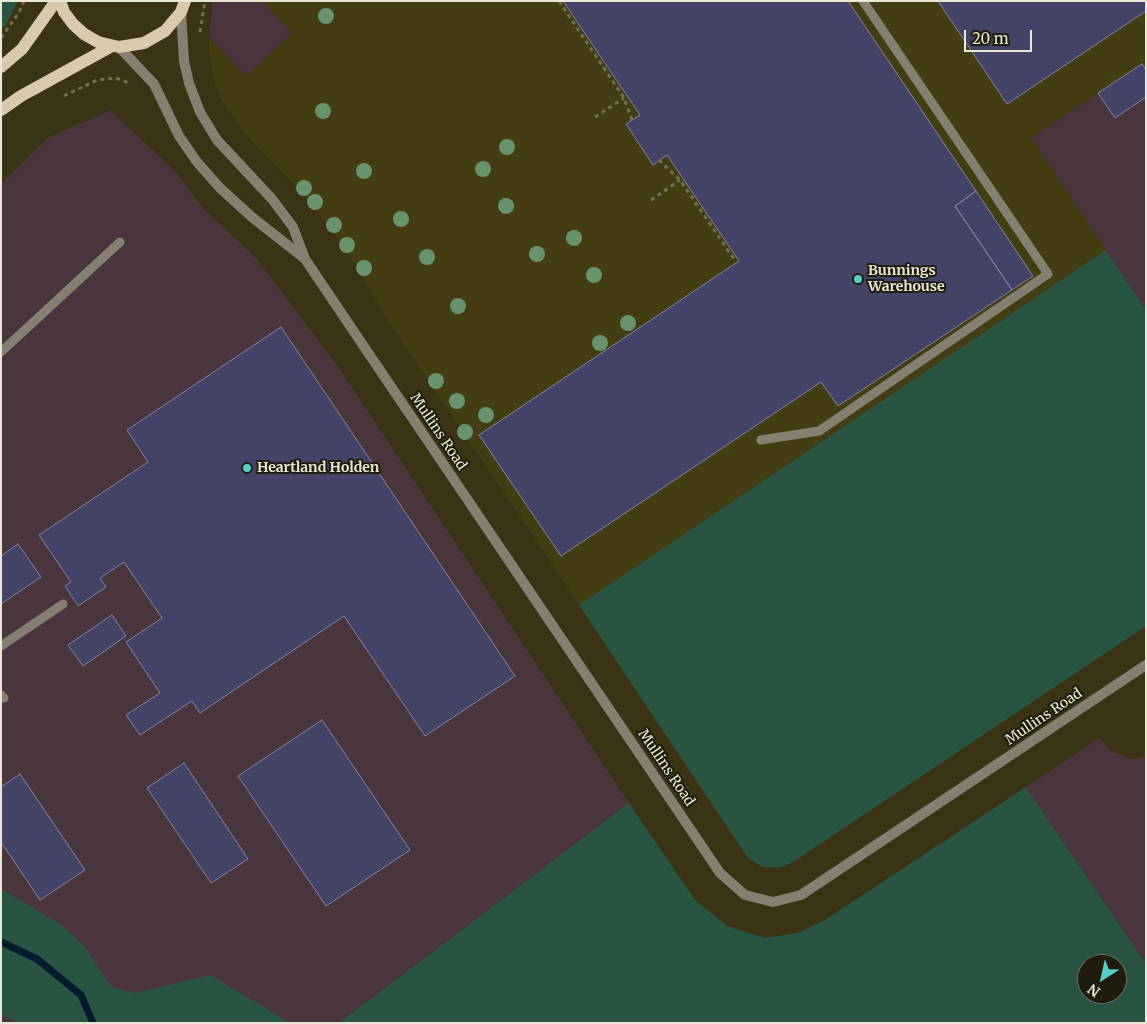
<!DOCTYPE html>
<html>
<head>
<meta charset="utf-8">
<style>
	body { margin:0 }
	#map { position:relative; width:1147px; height:1024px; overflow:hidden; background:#3a3414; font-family:Merriweather,serif }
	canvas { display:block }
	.frame { position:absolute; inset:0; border:2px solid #eae7d5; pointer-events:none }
	.north { position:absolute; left:1077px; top:954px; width:50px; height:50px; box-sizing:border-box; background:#1f1c0e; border:1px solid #706d5e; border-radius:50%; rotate:215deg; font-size:14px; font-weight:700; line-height:20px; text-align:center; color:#eae7d5 }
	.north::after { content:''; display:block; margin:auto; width:18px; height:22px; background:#55cec5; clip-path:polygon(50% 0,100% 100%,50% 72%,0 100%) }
	.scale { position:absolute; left:964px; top:30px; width:68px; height:22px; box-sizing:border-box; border:2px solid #eae7d5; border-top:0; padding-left:6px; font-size:15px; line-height:18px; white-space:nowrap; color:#eae7d5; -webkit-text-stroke:4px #1f1c0e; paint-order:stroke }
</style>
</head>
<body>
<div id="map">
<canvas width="1147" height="1024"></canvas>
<div class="frame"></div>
<div class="north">N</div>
<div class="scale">20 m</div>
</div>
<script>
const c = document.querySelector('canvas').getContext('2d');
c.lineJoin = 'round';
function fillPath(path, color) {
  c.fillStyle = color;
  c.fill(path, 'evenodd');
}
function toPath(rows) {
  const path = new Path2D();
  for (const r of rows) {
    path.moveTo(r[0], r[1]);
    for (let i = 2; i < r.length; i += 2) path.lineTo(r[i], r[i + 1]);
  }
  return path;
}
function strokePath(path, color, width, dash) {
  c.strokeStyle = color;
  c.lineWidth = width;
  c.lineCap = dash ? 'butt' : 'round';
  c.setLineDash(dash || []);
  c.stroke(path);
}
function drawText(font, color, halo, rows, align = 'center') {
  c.font = font + ' Merriweather,serif';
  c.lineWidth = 4;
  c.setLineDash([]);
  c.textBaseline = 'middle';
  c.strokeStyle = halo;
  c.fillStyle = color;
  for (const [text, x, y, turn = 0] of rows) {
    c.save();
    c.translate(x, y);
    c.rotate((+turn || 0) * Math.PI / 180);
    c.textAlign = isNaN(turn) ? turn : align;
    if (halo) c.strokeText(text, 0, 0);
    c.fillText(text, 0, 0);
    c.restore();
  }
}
fillPath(toPath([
	[263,1,1146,1,1146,61,1031,138,1106,250,579,605,385,316,349,253,306,197,246,135,221,99,215,85,212,70,209,51,209,37,245,76,292,34]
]), '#443d14');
fillPath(toPath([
	[213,1,263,1,292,34,245,76,209,37],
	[1146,61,1146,308,1145,309,1031,138],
	[110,110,175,171,203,208,256,258,339,368,629,803,339,1023,1,1023,1,184,46,139],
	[1099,738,1111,751,1127,758,1135,759,1144,757,1146,745,1146,964,1026,787]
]), '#49353b');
fillPath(toPath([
	[1,1,18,1,5,26,1,29],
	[1106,250,1146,310,1146,626,793,862,779,868,763,867,748,858,579,605],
	[1026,787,1146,964,1146,1023,339,1023,629,803,695,900,727,926,765,938,797,933,825,920],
	[1087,964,1117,964,1117,994,1087,994],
	[1,889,62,925,85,947,111,987,135,993,210,975,290,1023,18,1023,1,1014]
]), '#2a5442');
strokePath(toPath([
	[1,942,37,959,81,995,93,1023]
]), '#001c2e', 7);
const building = toPath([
	[563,1,848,1,976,191,955,206,1012,290,838,406,821,382,561,556,479,435,739,261,667,155,653,165,626,124,640,115,563,1],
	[938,1,1146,1,1146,11,1007,104,938,1],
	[1142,64,1146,70,1146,97,1115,118,1098,93,1142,64],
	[976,191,1033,276,1012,290,955,206,976,191],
	[281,327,515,676,425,736,344,616,200,713,192,701,140,735,126,715,160,693,126,642,162,618,124,562,100,578,106,587,78,606,65,586,71,582,39,535,148,462,127,430,281,327],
	[18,544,41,577,1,604,1,556,18,544],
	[112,615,126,636,83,666,68,645,112,615],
	[322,720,410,850,326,906,238,776,322,720],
	[184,763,248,859,211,883,147,788,184,763],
	[20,774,85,870,40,900,1,842,1,787,20,774]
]);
fillPath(building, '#434368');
strokePath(building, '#8283a4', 1);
strokePath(toPath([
	[559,1,624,98,632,120],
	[200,32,205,1],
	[1,38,18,14,24,1],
	[64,96,97,80,116,78,129,83],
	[595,117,624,98],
	[659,160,680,180,734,259],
	[651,200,680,180]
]), '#736e52', 3, [4, 4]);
strokePath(toPath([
	[1,352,120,242],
	[761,440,819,431,1048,274,863,1],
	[1,646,63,604],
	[1,695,4,698]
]), '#867f71', 9);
strokePath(toPath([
	[181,12,184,61,189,83,200,112,217,140,272,199,293,227,305,259,369,354,720,873,745,895,773,902,801,895,1146,665],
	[119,47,154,84,179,136,197,162,220,188,253,218,304,258]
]), '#867f71', 10);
strokePath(toPath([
	[60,1,64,12,73,24,84,34,98,42,119,47,144,43,165,31,181,12,185,1],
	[1,67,22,49,56,1],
	[1,110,21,96,112,46]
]), '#d9c9ad', 12);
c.fillStyle = '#69926f';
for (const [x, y] of [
	[326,16],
	[323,111],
	[507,147],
	[483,169],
	[364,171],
	[304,188],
	[315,202],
	[506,206],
	[401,219],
	[334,225],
	[574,238],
	[347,245],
	[537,254],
	[427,257],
	[364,268],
	[594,275],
	[458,306],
	[628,323],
	[600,343],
	[436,381],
	[457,401],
	[486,415],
	[465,432]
]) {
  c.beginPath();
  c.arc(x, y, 8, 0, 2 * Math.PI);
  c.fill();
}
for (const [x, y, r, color] of [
	[858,279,5,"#55cec5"],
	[247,468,5,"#55cec5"]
]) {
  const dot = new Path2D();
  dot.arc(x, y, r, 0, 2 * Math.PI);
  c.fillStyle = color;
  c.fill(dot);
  strokePath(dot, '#1f1c0e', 2);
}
drawText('bold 14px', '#eae7d5', '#1f1c0e', [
	["Bunnings",868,271],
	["Warehouse",868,287],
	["Heartland Holden",257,468]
], 'left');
drawText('14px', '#eae7d5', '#1f1c0e', [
	["Mullins Road",438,432,56],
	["Mullins Road",1044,717,-34],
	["Mullins Road",666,768,56]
]);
</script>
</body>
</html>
